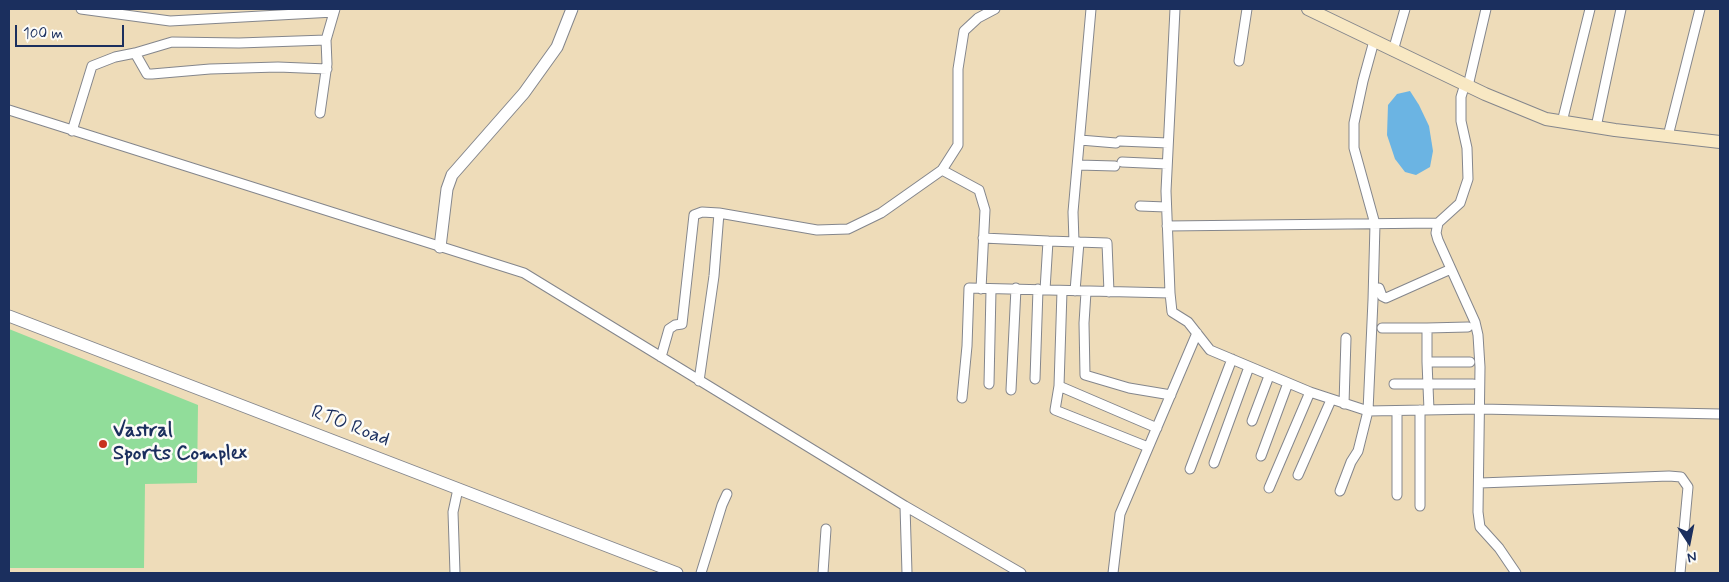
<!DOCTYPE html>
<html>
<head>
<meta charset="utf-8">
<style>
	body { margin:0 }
	#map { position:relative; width:1729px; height:582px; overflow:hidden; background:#eedcb9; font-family:Mynerve,sans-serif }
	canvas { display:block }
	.frame { position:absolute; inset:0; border:10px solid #1b2f5e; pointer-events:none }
	.north { position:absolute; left:1664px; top:517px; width:50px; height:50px; -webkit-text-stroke:4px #fdfcf7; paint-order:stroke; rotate:169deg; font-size:14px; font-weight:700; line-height:20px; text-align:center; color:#1b2f5e }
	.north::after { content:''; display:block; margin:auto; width:18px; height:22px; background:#1b2f5e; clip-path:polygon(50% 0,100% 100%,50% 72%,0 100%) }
	.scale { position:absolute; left:15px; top:25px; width:109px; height:22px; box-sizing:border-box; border:2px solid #1b2f5e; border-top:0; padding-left:6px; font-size:15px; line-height:18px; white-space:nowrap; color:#1b2f5e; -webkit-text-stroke:4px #fdfcf7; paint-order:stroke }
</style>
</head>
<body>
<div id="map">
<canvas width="1729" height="582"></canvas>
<div class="frame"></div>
<div class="north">N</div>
<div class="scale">100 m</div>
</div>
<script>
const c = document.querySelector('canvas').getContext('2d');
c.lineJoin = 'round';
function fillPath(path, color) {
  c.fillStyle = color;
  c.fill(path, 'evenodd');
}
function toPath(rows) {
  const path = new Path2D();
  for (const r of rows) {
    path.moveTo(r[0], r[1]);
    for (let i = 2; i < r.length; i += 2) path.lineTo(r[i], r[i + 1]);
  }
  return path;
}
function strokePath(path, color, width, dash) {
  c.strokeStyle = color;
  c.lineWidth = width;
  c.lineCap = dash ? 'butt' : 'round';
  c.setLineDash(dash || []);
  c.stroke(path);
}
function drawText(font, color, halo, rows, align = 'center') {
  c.font = font + ' Mynerve,sans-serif';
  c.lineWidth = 5;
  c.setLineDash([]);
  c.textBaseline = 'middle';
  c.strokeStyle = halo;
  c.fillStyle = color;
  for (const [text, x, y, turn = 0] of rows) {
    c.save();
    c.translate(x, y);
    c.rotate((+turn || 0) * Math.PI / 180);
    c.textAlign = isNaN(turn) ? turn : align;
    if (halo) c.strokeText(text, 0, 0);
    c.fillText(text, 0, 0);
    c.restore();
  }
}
fillPath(toPath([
	[9,329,198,405,197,483,145,484,144,568,9,568]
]), '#91dd9a');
fillPath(toPath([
	[1410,91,1419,105,1429,126,1433,151,1430,167,1416,175,1405,172,1395,159,1387,135,1388,105,1397,94]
]), '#6bb4e3');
const minor = toPath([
	[81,9,170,21,334,12],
	[1175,9,1166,191,1170,293,1172,312,1188,322,1210,350,1310,392,1368,411,1480,409,1720,414],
	[1393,51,1405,9],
	[135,53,147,74,152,74,210,69,278,67,327,69],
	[1239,61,1247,9],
	[1468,86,1486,9],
	[9,110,524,273,905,506,1021,573],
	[320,113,327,64,326,40,335,9],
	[1562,122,1590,9],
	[1596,127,1621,9],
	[72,131,92,66,115,57,135,53,172,42,239,43,326,40],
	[1668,136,1700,9],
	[1080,140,1116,143],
	[1120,141,1168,143],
	[1122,162,1167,164],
	[1078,165,1115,166],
	[942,170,979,190,985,210,981,289],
	[1140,206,1166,207],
	[719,213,817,230,848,229,881,213,942,170,958,145,958,69,964,31,978,18,995,9],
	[1438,223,1460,203,1468,179,1467,148,1461,121,1461,97,1465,84],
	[1167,226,1438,223,1436,233,1438,240,1475,322,1478,335,1480,367,1478,512,1480,527,1499,548,1516,573],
	[983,238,1048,241,1045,290],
	[1048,241,1107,243,1109,292],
	[1074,242,1073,212,1091,9],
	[1379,288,1382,296,1386,298,1451,269],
	[1062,291,1059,386,1157,428],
	[1075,291,1079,242],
	[1086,292,1084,323,1085,375,1129,388,1171,395],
	[1382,328,1427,328,1427,362],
	[1427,328,1468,327],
	[661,357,669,329,675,325,682,324,694,215,702,212,719,213,714,276,699,381],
	[1035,379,1038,289],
	[989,384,991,290],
	[1394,384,1473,384],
	[1059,386,1055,410,1148,447],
	[1011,390,1016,288],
	[962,398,967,346,969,288,1170,293],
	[1344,404,1346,338],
	[1429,410,1427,362,1470,362],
	[1397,411,1397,495],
	[1252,421,1269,376],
	[1261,456,1288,383],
	[1214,463,1249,367],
	[1190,469,1232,359],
	[1298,475,1331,400],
	[1480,483,1669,476,1681,477,1688,487,1680,573],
	[1269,488,1310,392],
	[1340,491,1351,462,1358,451,1368,411,1373,300,1375,224,1354,148,1354,123,1363,81,1374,41],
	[905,506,907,573],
	[1420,506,1420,410],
	[455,573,453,512,458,489],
	[701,573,722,505,727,494],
	[823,573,826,529],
	[1113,573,1120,514,1197,333]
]);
const tertiary = toPath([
	[440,247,447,189,452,175,524,93,557,47,572,9],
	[9,316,677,573]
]);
const secondary = toPath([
	[1308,9,1485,94,1546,119,1615,130,1720,142]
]);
strokePath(minor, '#84868c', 11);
strokePath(tertiary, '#84868c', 13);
strokePath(secondary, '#84868c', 14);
strokePath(minor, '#fff', 9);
strokePath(tertiary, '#fff', 11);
strokePath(secondary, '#f8e8c3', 12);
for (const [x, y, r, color] of [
	[103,444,5,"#c8321e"]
]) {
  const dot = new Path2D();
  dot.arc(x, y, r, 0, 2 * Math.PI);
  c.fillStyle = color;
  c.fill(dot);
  strokePath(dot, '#fdfcf7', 2);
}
drawText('20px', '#1b2f5e', '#fdfcf7', [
	["RTO Road",350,427,21]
]);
drawText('bold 20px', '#1b2f5e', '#fdfcf7', [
	["Vastral",113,432],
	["Sports Complex",113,455]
], 'left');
</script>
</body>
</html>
